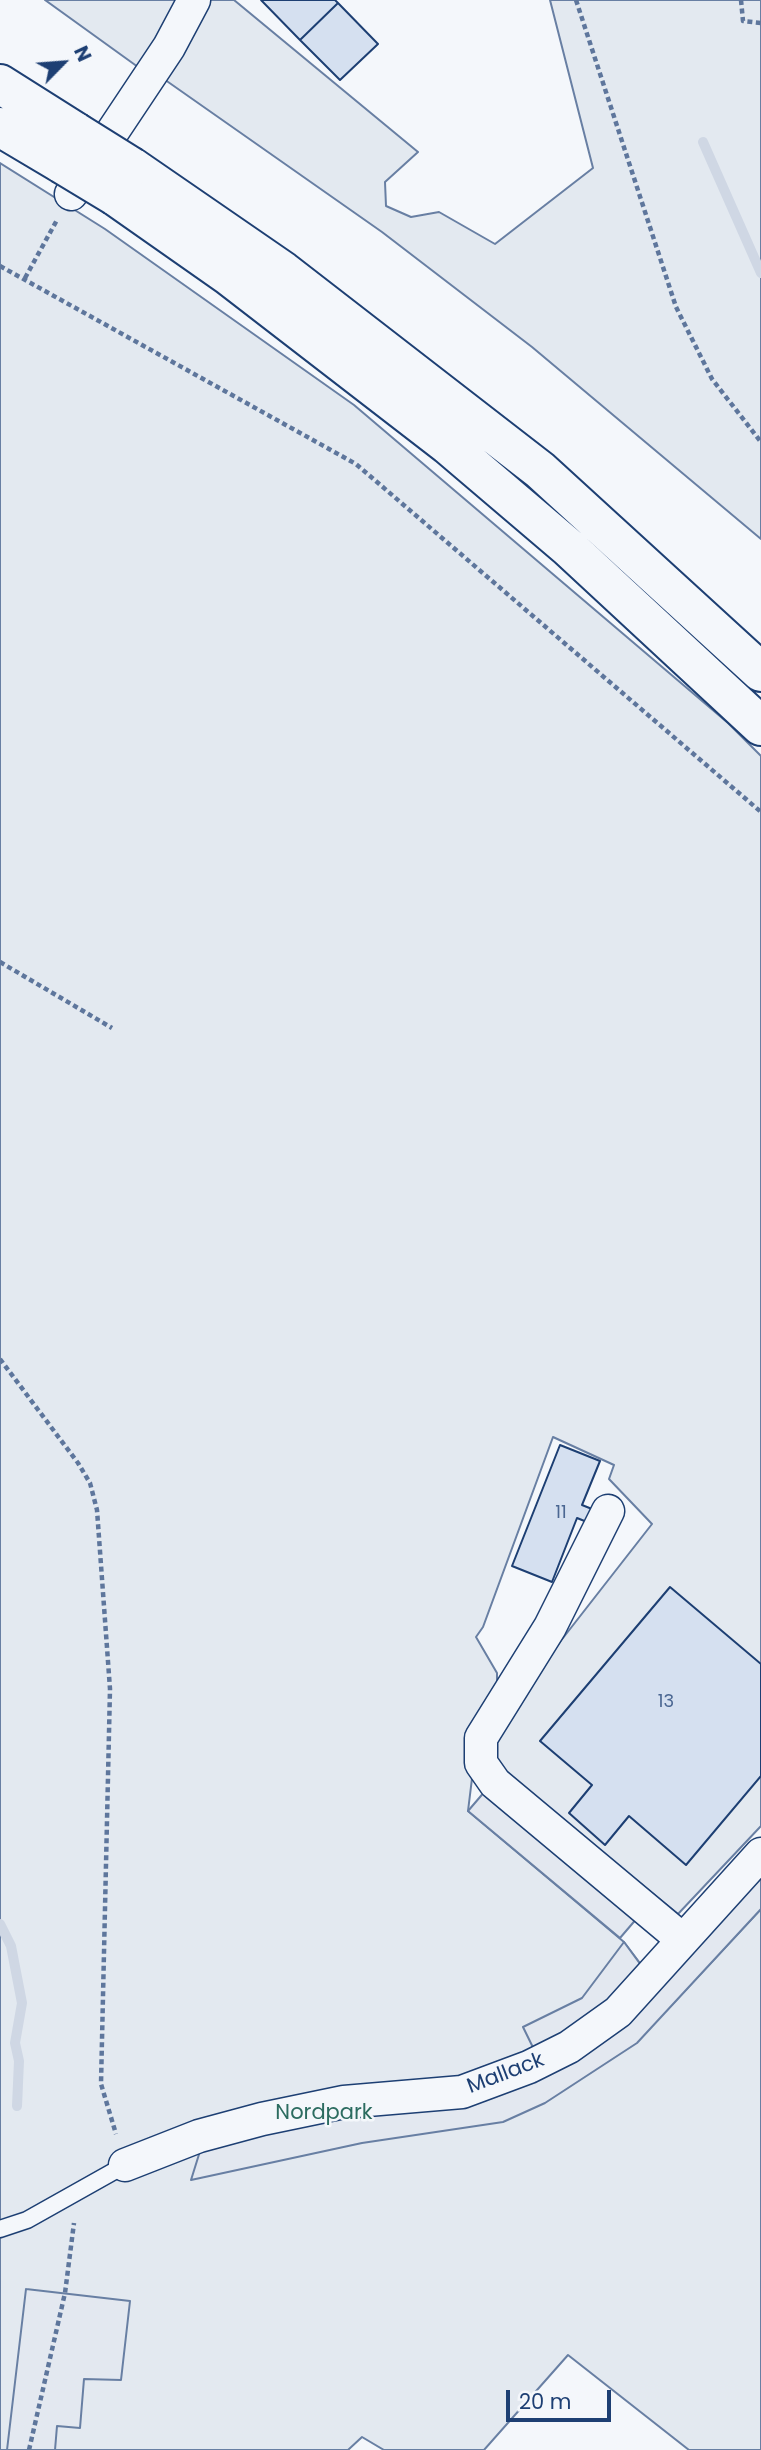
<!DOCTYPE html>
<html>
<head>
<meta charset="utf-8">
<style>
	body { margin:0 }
	#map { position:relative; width:761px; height:2450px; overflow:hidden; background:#f4f7fb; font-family:Poppins,sans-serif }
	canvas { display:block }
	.north { position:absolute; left:28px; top:28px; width:70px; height:70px; -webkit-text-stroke:5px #f4f7fb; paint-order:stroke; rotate:65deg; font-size:19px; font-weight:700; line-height:28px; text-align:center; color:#1d3f73 }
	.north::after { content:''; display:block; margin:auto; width:24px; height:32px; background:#1d3f73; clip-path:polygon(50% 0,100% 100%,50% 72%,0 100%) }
	.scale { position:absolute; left:506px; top:2390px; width:105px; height:32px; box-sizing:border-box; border:4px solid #1d3f73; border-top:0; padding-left:9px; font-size:21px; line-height:24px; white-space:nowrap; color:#1d3f73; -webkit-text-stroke:5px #f4f7fb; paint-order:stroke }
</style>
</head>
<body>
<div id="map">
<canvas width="761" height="2450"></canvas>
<div class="north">N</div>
<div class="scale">20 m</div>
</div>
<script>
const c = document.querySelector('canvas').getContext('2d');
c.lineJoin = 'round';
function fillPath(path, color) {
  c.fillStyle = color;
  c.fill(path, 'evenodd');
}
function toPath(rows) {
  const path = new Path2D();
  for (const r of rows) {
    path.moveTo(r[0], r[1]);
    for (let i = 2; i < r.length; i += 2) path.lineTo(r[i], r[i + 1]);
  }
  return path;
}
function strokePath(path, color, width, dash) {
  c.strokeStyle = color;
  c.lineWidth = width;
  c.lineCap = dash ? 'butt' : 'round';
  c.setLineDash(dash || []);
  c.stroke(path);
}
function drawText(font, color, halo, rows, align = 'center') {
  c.font = font + ' Poppins,sans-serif';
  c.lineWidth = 5;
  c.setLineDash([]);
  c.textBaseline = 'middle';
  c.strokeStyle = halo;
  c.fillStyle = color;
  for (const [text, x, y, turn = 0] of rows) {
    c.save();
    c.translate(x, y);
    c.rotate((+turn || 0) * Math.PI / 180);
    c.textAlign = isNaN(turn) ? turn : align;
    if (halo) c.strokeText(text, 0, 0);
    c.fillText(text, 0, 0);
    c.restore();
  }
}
const green = toPath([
	[45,0,179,0,138,67,45,0],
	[205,0,234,0,418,152,385,182,386,206,411,217,439,212,495,244,593,168,550,0,761,0,761,539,532,347,382,232,161,77,205,0],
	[0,163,105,229,354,405,728,723,761,756,761,1826,678,1914,498,1768,488,1747,499,1720,652,1524,609,1479,614,1465,553,1437,483,1627,476,1637,497,1673,497,1696,477,1738,468,1811,624,1942,658,1987,666,2011,761,1909,761,2450,689,2450,568,2355,484,2450,384,2450,362,2437,348,2450,0,2450,0,163]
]);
fillPath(green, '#e3e9f0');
strokePath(green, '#687fa3', 2);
const parking = toPath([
	[486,1790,638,1917,620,1938,468,1811,486,1790],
	[761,1872,761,1909,637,2043,545,2103,503,2122,362,2143,191,2180,201,2148,544,2070,523,2027,582,1998,624,1942,657,1987,761,1872],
	[26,2289,130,2301,121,2380,84,2379,80,2428,57,2426,55,2450,7,2450,26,2289]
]);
fillPath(parking, '#e3e8f0');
strokePath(parking, '#687fa3', 2);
strokePath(toPath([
	[703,142,761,273],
	[0,1924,11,1946,22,2003,15,2043,19,2061,17,2106]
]), '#cfd7e4', 10);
const building = toPath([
	[261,0,335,0,338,3,300,40,261,0],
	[338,3,378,44,340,80,300,40,338,3],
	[560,1445,600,1461,582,1505,592,1509,587,1522,577,1518,552,1582,512,1566,560,1445],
	[670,1587,761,1664,761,1776,686,1865,629,1816,605,1845,569,1813,592,1785,540,1741,670,1587]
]);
fillPath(building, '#d5e0f0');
strokePath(building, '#1d3f73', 2);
const lane = toPath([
	[0,2229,27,2220,125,2165]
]);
const street = toPath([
	[71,194,169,47,194,0],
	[608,1511,550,1627,481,1738,481,1763,495,1783,683,1940],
	[125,2165,199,2136,262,2119,344,2102,462,2092,529,2067,569,2047,618,2012,761,1854]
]);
const highway = toPath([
	[0,84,76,132],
	[0,127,62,164],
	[132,167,283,271,540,470,761,672],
	[115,196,229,276,448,445,569,548,761,726]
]);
strokePath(lane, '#1d3f73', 19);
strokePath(street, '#1d3f73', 35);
strokePath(highway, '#1d3f73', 42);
strokePath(toPath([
	[576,0,676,307,712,379,761,442],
	[741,0,743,21,761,23],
	[0,266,356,464,761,812],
	[25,278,57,220],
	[0,962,112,1028],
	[0,1359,78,1463,90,1483,97,1510,110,1689,101,2084,116,2134],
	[29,2450,65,2293,74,2223]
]), '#5e769c', 4.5, [5, 3.5]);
strokePath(lane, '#f4f7fb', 16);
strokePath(street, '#f4f7fb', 32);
strokePath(highway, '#f4f7fb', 38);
const highwayBridge = toPath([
	[76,132,132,167],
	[62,164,115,196]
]);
strokePath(highwayBridge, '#1d3f73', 42, []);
strokePath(highwayBridge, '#f4f7fb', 38);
drawText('18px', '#4b6792', null, [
	["11",561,1513],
	["13",666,1702]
]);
drawText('21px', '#1d3f73', '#f4f7fb', [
	["Mallack",506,2074,-21]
]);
drawText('21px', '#2c6c60', '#f4f7fb', [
	["Nordpark",324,2114]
]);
</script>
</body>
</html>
